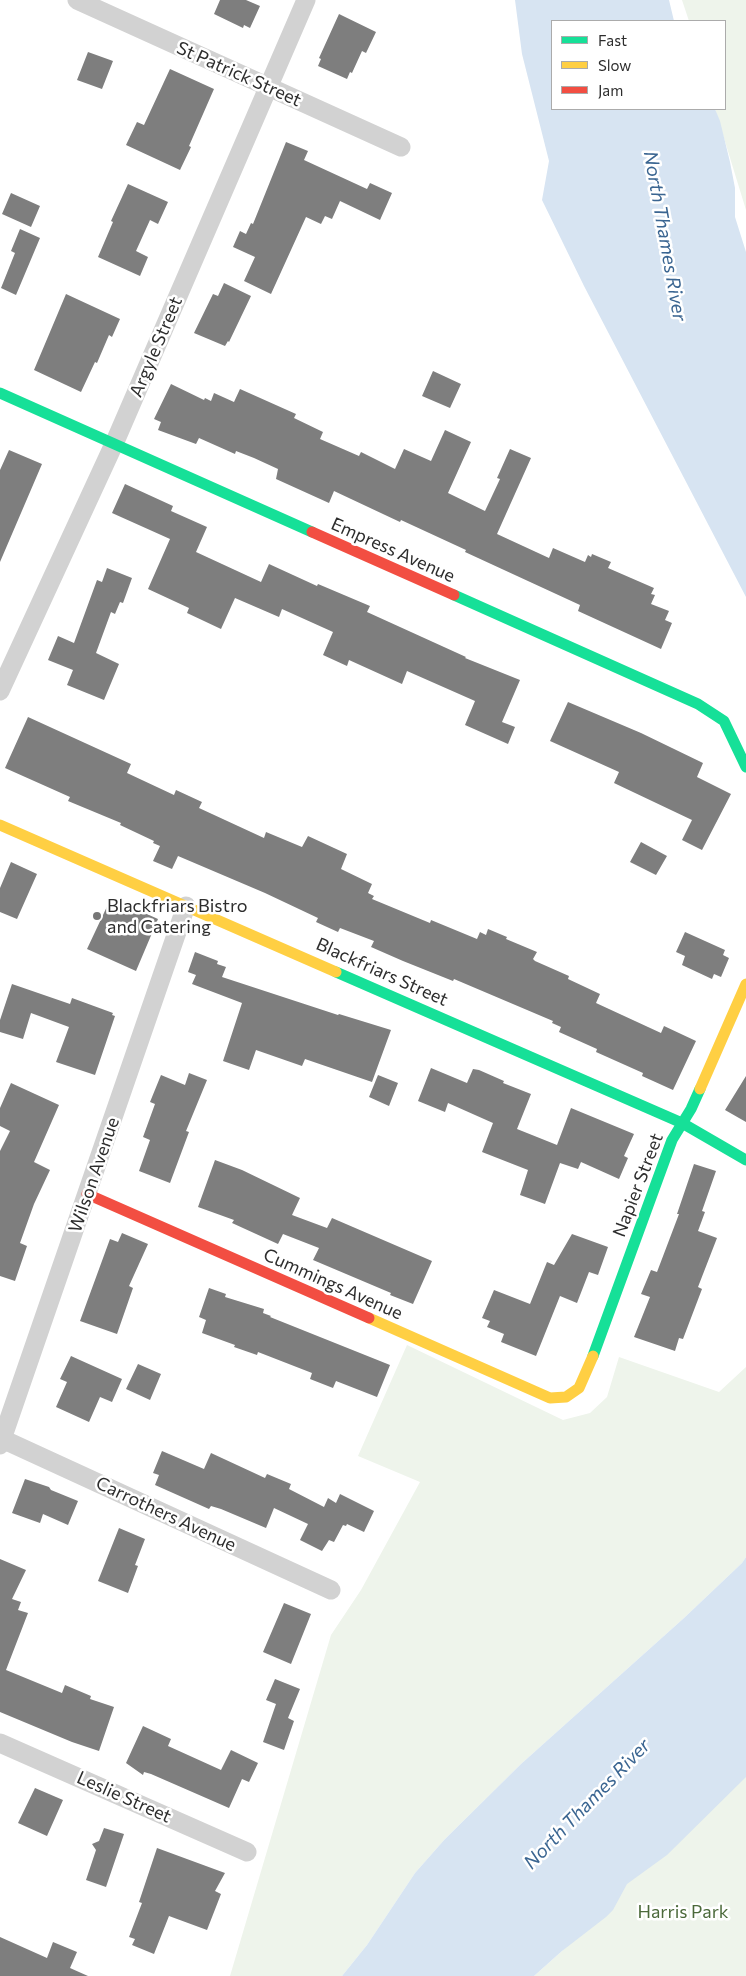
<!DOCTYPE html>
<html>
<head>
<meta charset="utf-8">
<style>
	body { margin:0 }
	#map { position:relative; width:746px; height:1976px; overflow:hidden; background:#fff; font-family:Commissioner,sans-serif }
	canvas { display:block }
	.legend { position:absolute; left:551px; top:20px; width:175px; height:90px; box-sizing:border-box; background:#fff; border:1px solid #ababab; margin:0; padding:6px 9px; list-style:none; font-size:15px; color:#2d2d2d }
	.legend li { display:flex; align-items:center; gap:10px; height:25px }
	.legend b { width:25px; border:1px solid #ababab }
</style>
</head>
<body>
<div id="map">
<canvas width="746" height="1976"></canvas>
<ul class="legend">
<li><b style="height:6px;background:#16e098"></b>Fast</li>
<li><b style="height:6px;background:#ffcf43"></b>Slow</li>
<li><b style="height:6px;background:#f24e42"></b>Jam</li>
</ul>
</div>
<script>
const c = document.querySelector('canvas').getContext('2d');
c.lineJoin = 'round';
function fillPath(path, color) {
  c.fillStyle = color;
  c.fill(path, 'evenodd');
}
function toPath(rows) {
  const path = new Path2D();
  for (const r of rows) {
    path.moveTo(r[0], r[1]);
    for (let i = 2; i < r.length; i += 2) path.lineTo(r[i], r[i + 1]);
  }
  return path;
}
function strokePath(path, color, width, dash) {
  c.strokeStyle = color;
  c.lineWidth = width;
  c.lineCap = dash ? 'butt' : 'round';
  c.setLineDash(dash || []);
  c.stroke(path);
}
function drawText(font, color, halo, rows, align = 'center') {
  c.font = font + ' Commissioner,sans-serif';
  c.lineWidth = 5;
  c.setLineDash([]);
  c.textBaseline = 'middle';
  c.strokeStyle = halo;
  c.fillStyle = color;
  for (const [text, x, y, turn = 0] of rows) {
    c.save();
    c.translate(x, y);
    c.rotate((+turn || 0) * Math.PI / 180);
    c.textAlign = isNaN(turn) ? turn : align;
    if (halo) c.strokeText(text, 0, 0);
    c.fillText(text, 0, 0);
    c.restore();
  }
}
fillPath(toPath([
	[682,0,746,0,746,210,715,109,725,109,725,21,689,21],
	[407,1345,563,1420,590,1413,607,1397,619,1357,719,1392,746,1367,746,1557,742,1563,684,1618,521,1764,445,1839,415,1873,367,1945,342,1976,230,1976,331,1635,361,1590,420,1482,358,1456],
	[746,1756,746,1976,534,1976,562,1951]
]), '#eef4eb');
fillPath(toPath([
	[515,0,669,0,674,21,552,21,552,109,715,109,720,121,730,162,735,188,735,217,746,252,746,597,584,286,542,200,549,161,522,54],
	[746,1557,746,1777,667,1855,627,1884,613,1910,606,1917,562,1951,534,1976,342,1976,367,1945,415,1873,445,1839,521,1764,684,1618,742,1563]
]), '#d7e4f2');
fillPath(toPath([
	[220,0,246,0,260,6,250,28,244,25,243,28,214,14],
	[339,14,376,32,366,53,362,51,352,73,350,72,347,79,318,66,321,59,319,58],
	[88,52,113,61,102,89,77,80],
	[170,69,214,89,189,146,191,147,180,170,126,145,137,122,144,125],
	[286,142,308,151,304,160,367,189,370,183,392,193,380,220,340,201,332,219,325,216,321,224,306,217,271,294,244,281,255,257,233,247,240,231,246,234,251,223,253,224],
	[128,184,168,202,158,224,150,220,136,251,148,257,140,276,98,257,113,222,111,221],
	[11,193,40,206,31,227,2,214],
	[20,229,40,238,16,295,1,288,15,253,11,251],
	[224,283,251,296,229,342,228,341,225,346,194,333,213,294,218,296],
	[66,294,120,319,112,337,109,335,97,363,95,362,81,392,34,370],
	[433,371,461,384,450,408,422,396],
	[171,384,204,400,205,398,211,401,214,393,234,402,240,389,296,414,294,418,323,432,320,439,359,456,361,452,395,469,404,449,431,461,445,430,471,442,448,493,485,511,500,479,497,478,510,449,531,458,497,534,549,558,553,548,585,562,588,555,591,557,592,554,611,562,608,568,654,588,651,594,655,595,651,604,669,611,665,620,672,623,661,649,578,611,580,605,465,552,466,550,401,520,400,522,334,491,329,503,276,479,278,469,254,458,236,451,235,454,199,438,196,444,158,430,161,422,154,419],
	[9,450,42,464,0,562,0,470],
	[125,484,173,506,171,511,207,527,196,552,261,582,269,564,317,586,318,584,370,606,367,612,466,657,465,658,520,680,502,722,515,727,508,744,465,725,475,701,407,671,402,684,349,660,347,666,323,655,333,632,282,609,279,617,235,598,221,629,187,613,189,608,148,589,170,539,112,513],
	[107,568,132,578,123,603,120,602,115,614,111,612,96,653,119,664,104,700,67,685,73,670,48,660,58,636,74,643,97,580,102,582],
	[568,702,641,733,703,763,697,777,731,794,702,850,682,840,692,820,614,783,619,772,550,741],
	[28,717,131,764,127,773,174,795,176,790,202,802,199,808,264,838,266,832,302,847,308,836,347,854,341,869,372,884,368,893,374,896,372,899,430,923,431,920,477,939,480,932,486,935,488,929,507,937,506,939,537,952,533,959,535,961,569,976,568,979,600,994,596,1003,661,1033,664,1026,696,1041,673,1090,642,1076,643,1073,596,1052,597,1049,559,1032,561,1027,552,1023,553,1021,454,979,453,981,403,961,371,947,374,941,340,928,338,932,316,922,318,918,265,893,178,856,172,869,153,861,160,846,153,843,154,841,120,825,121,823,68,801,70,797,5,768],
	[641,842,667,856,656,875,630,862],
	[11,862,37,874,17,919,0,912,0,888],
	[111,898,158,919,136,971,87,949],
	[685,932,725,950,723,955,729,958,721,977,714,974,712,979,682,965,685,956,676,952],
	[195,952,218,961,217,964,226,967,222,977,338,1015,339,1014,391,1030,372,1082,305,1059,302,1066,256,1050,249,1070,223,1061,242,1003,192,984,196,975,188,972],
	[12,984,70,1004,72,998,113,1013,112,1015,115,1016,95,1075,56,1062,69,1027,31,1013,23,1039,0,1032,0,1020],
	[431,1068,467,1083,473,1069,479,1070,504,1081,503,1083,531,1094,517,1129,557,1145,571,1108,634,1134,624,1156,628,1158,619,1179,581,1162,578,1169,560,1163,545,1204,520,1195,528,1170,482,1152,493,1123,448,1103,445,1112,418,1101],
	[189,1073,207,1080,186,1131,189,1132,170,1183,139,1171,150,1140,143,1137,155,1104,150,1102,161,1075,185,1085],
	[378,1075,398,1083,389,1106,369,1097],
	[746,1076,746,1122,725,1110],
	[11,1083,59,1105,34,1162,50,1170,34,1204,20,1243,27,1246,15,1281,0,1276,0,1151,10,1131,0,1126,0,1108],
	[215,1160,242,1170,300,1198,292,1215,327,1228,332,1218,432,1261,413,1304,390,1295,391,1293,313,1260,319,1248,283,1234,278,1244,232,1223,234,1220,198,1207],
	[694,1164,716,1171,702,1211,705,1212,698,1231,717,1238,698,1287,702,1289,683,1339,679,1338,675,1351,634,1337,650,1297,641,1294,651,1270,657,1272,679,1214,677,1214],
	[122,1233,148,1244,129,1286,133,1288,117,1334,80,1321,110,1239,118,1242],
	[572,1234,608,1247,598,1275,589,1272,577,1303,560,1296,536,1356,501,1342,504,1334,487,1327,490,1321,482,1318,494,1290,530,1304,547,1262,554,1265],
	[209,1288,226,1294,225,1297,264,1309,263,1313,271,1316,270,1317,390,1365,377,1397,336,1381,333,1388,310,1379,312,1373,258,1352,257,1355,234,1347,235,1345,202,1333,206,1320,199,1317],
	[71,1356,122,1379,112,1402,100,1397,89,1422,56,1407,67,1382,60,1379],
	[138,1364,161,1374,150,1400,126,1389],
	[162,1451,204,1469,211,1453,265,1478,267,1474,291,1484,289,1489,324,1507,328,1498,336,1503,340,1494,374,1511,364,1532,347,1524,346,1526,343,1525,334,1542,329,1540,322,1551,300,1540,308,1524,274,1508,266,1528,221,1509,211,1506,209,1509,155,1485,159,1475,153,1473],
	[25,1479,49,1487,51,1490,78,1501,68,1525,43,1514,40,1523,12,1513],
	[119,1528,145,1539,135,1565,138,1566,128,1593,98,1581],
	[0,1559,26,1570,12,1599,21,1602,18,1610,28,1613,6,1670,62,1693,65,1685,91,1696,90,1699,114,1707,99,1751,72,1742,0,1712],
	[284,1603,311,1614,291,1664,263,1652],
	[275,1679,300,1689,288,1718,294,1721,284,1750,263,1742,276,1704,266,1700],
	[143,1726,171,1739,168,1746,221,1770,231,1750,258,1763,249,1782,242,1779,229,1808,151,1774,144,1772,143,1775,126,1763],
	[35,1788,63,1800,47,1836,18,1823],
	[104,1828,124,1834,106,1887,86,1880,96,1850,92,1844,99,1841],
	[157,1848,225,1873,215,1891,221,1894,207,1930,169,1916,154,1954,132,1945,135,1939,129,1937,142,1903,139,1902],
	[0,1937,47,1958,53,1942,77,1952,70,1968,88,1976,0,1976]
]), '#7e7e7e');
strokePath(toPath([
	[77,0,401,147],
	[0,691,114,444,306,0],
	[2,1439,331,1590],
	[0,1445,186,906],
	[0,1743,247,1852]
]), '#d2d2d2', 19);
strokePath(toPath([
	[0,393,312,532],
	[454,595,698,704,724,721,746,767],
	[336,972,682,1123,746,1160],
	[593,1356,672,1140,691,1109,700,1089]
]), '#16e098', 11);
strokePath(toPath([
	[0,825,336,972],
	[700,1089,746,984],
	[369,1318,550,1398,566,1397,579,1388,593,1356]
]), '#ffcf43', 11);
strokePath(toPath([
	[312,532,454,595],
	[87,1194,369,1318]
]), '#f24e42', 11);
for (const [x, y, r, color] of [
	[97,916,5,"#767676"]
]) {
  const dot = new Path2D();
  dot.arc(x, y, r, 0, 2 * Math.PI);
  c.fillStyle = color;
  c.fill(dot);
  strokePath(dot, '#fff', 2);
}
drawText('18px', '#2d2d2d', '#fff', [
	["St Patrick Street",239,74,24],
	["Argyle Street",156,347,-67],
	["Empress Avenue",393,550,24],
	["Blackfriars Street",382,972,24],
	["Wilson Avenue",94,1175,-71],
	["Napier Street",638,1185,-69],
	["Cummings Avenue",333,1284,24],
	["Carrothers Avenue",166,1514,25],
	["Leslie Street",124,1797,24]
]);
drawText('18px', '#2d2d2d', '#fff', [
	["Blackfriars Bistro",107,906],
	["and Catering",107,927]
], 'left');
drawText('18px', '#4b693a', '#fff', [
	["Harris Park",683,1912]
]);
drawText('italic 19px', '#3a6591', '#fff', [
	["North Thames River",665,236,80],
	["North Thames River",587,1804,-46]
]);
</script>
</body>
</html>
